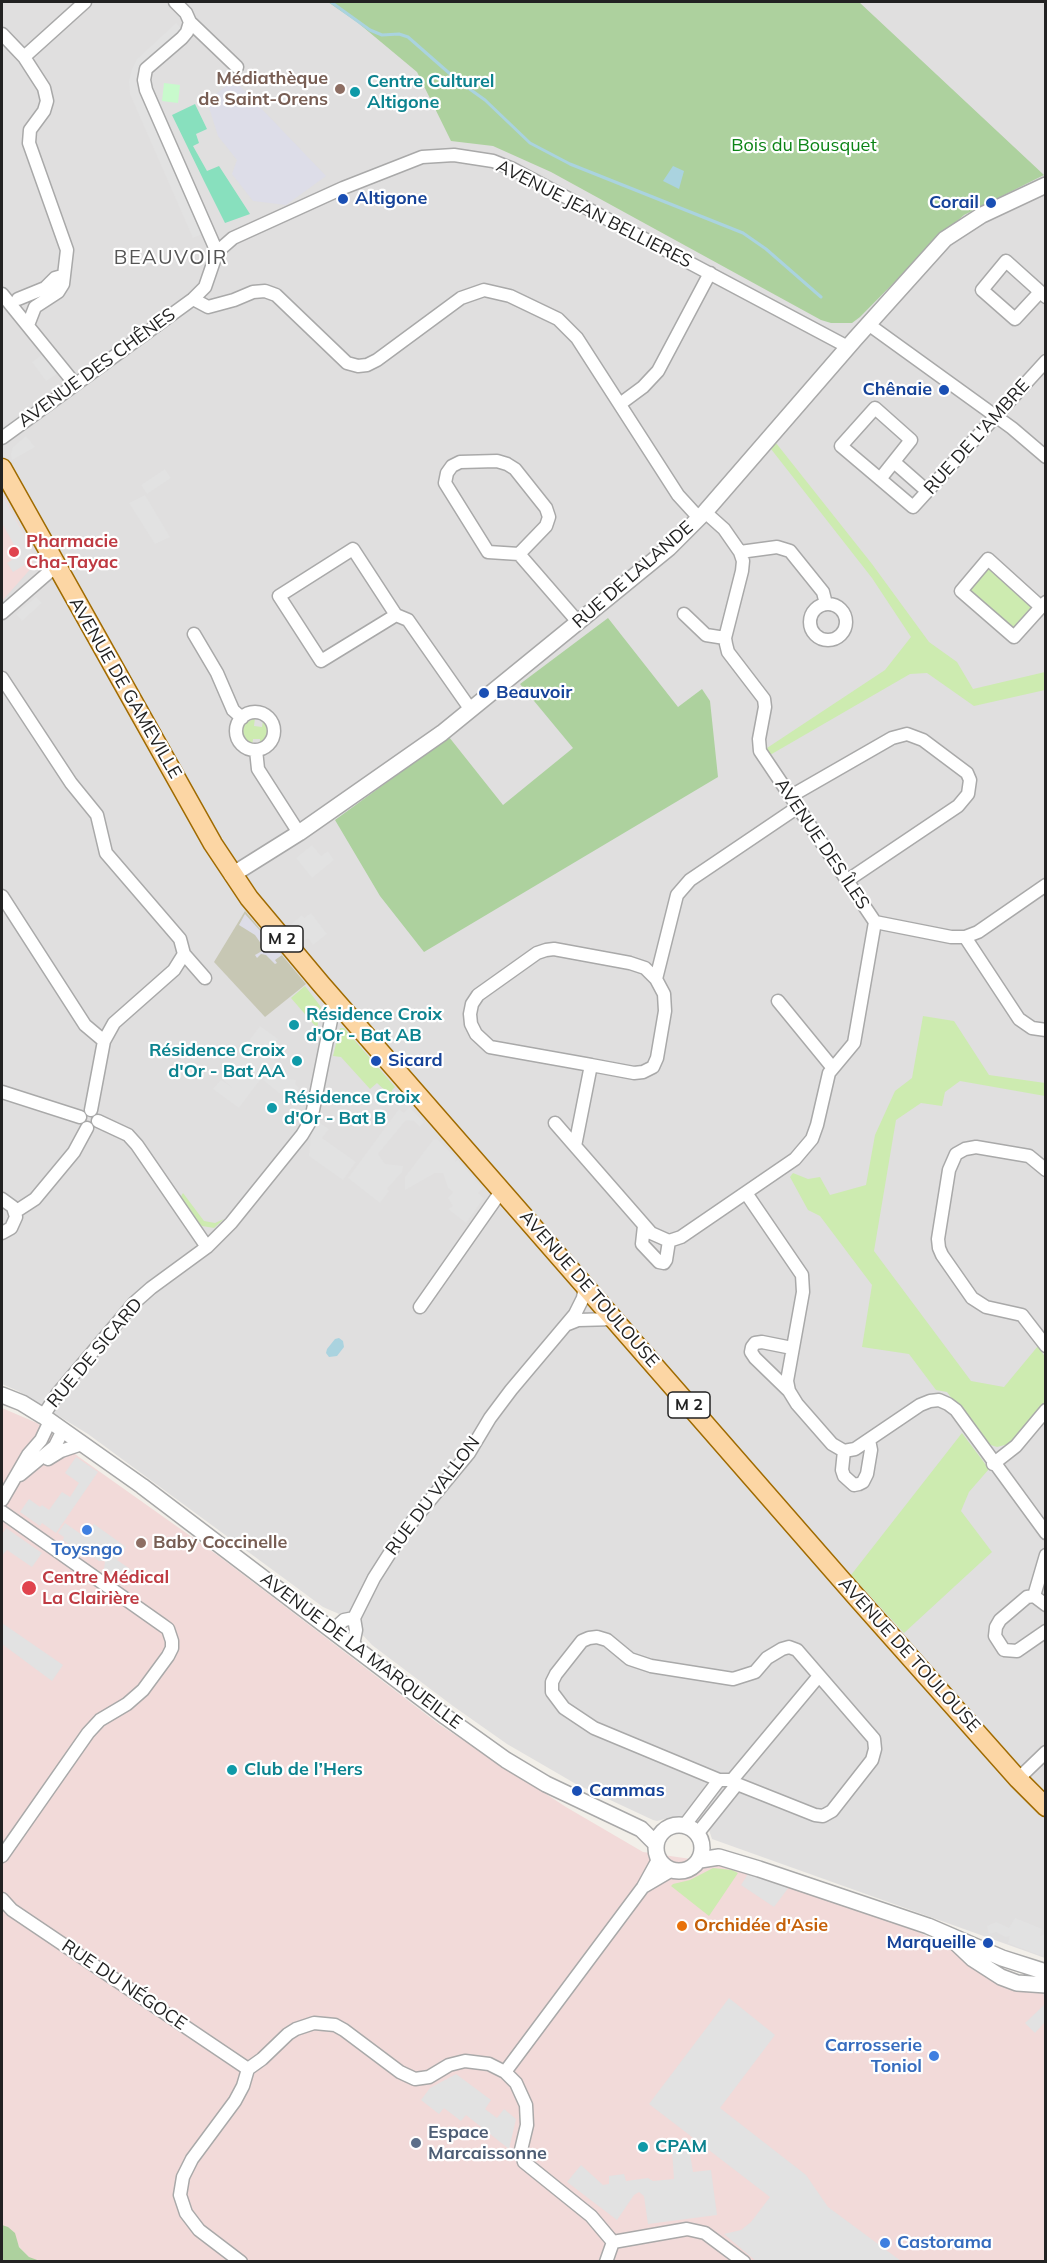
<!DOCTYPE html>
<html>
<head>
<meta charset="utf-8">
<style>
	body { margin:0 }
	#map { position:relative; width:1047px; height:2263px; overflow:hidden; background:#f2efe9; font-family:Mulish,sans-serif }
	canvas { display:block }
	.frame { position:absolute; inset:0; border:3px solid #222; pointer-events:none }
</style>
</head>
<body>
<div id="map">
<canvas width="1047" height="2263"></canvas>
<div class="frame"></div>
</div>
<script>
const c = document.querySelector('canvas').getContext('2d');
c.lineJoin = 'round';
function fillPath(path, color) {
  c.fillStyle = color;
  c.fill(path, 'evenodd');
}
function toPath(rows) {
  const path = new Path2D();
  for (const r of rows) {
    if (r.length === 3) {
      path.moveTo(r[0] + r[2], r[1]);
      path.arc(r[0], r[1], r[2], 0, 2 * Math.PI);
      continue;
    }
    path.moveTo(r[0], r[1]);
    for (let i = 2; i < r.length; i += 2) path.lineTo(r[i], r[i + 1]);
  }
  return path;
}
function strokePath(path, color, width, dash) {
  c.strokeStyle = color;
  c.lineWidth = width;
  c.lineCap = dash ? 'butt' : 'round';
  c.setLineDash(dash || []);
  c.stroke(path);
}
function drawText(font, color, halo, rows, align = 'center') {
  c.font = font + ' Mulish,sans-serif';
  c.lineWidth = 4.5;
  c.setLineDash([]);
  c.textBaseline = 'middle';
  c.strokeStyle = halo;
  c.fillStyle = color;
  for (const [text, x, y, turn = 0] of rows) {
    c.save();
    c.translate(x, y);
    c.rotate((+turn || 0) * Math.PI / 180);
    c.textAlign = isNaN(turn) ? turn : align;
    if (halo) c.strokeText(text, 0, 0);
    c.fillText(text, 0, 0);
    c.restore();
  }
}
fillPath(toPath([
	[2,2,1045,2,1045,1958,712,1839,709,1830,672,1817,657,1821,653,1820,576,1784,507,1744,453,1706,372,1645,346,1617,323,1607,88,1434,18,1391,2,1384]
]), '#e0dfdf');
fillPath(toPath([
	[2,493,30,545,34,565,2,601],
	[2,1408,37,1423,79,1457,220,1557,440,1725,566,1807,643,1852,745,1867,901,1923,1011,1980,1045,1986,1045,2261,33,2262,2,2228]
]), '#f2dad9');
fillPath(toPath([
	[245,911,306,984,265,1017,214,962]
]), '#c7c7b4');
fillPath(toPath([
	[776,443,872,564,929,642,957,662,973,689,1045,672,1045,690,974,706,927,673,910,674,770,755,767,748,885,670,911,637,872,578,771,449],
	[986,569,991,569,1034,608,1015,630,968,589],
	[255,718,254,726,262,727,263,720,271,730,269,741,260,747,260,739,253,739,252,747,249,746,245,744,241,733,244,724],
	[305,986,321,1007,317,1028,291,998],
	[923,1016,954,1021,989,1075,1045,1083,1045,1096,960,1081,945,1092,942,1106,921,1103,896,1120,874,1251,971,1381,1004,1387,1038,1346,1045,1357,1045,1403,1013,1443,997,1447,984,1443,947,1392,936,1390,909,1354,862,1347,872,1285,820,1216,808,1210,790,1177,793,1173,808,1179,820,1177,830,1195,866,1185,875,1135,895,1091,912,1078],
	[340,1028,344,1028,395,1087,392,1090,392,1095,391,1096,377,1083,370,1089,341,1057,333,1056],
	[183,1193,204,1221,215,1223,224,1219,214,1228,202,1226,196,1221,180,1198],
	[962,1433,989,1469,969,1492,961,1511,992,1552,904,1633,851,1575],
	[713,1868,732,1870,738,1873,709,1916,671,1886,673,1884,690,1880]
]), '#cdebb0');
fillPath(toPath([
	[328,2,859,2,1044,175,964,215,937,239,860,317,852,323,831,323,821,320,551,172,493,146,451,141,417,72,357,22],
	[608,618,678,707,702,689,710,701,718,777,424,952,380,896,335,820,449,737,503,805,573,748,520,684],
	[2,2225,8,2227,15,2233,19,2247,29,2257,40,2261,2,2261]
]), '#add19e');
fillPath(toPath([
	[164,83,180,85,178,103,162,101]
]), '#c8facc');
fillPath(toPath([
	[195,104,207,129,196,134,199,143,193,146,207,171,219,166,250,214,225,223,204,181,172,115]
]), '#88e0be');
fillPath(toPath([
	[176,23,183,30,145,65,142,92,202,234,193,238,130,94,129,81,132,69,137,59],
	[43,354,57,374,46,381,32,362],
	[26,436,35,447,12,460,11,454,13,447],
	[165,469,171,478,147,494,141,485],
	[2,495,28,542,33,558,33,560,13,572,7,563,17,557,18,552,2,523],
	[145,495,170,537,155,544,129,503],
	[36,597,42,603,22,621,16,614],
	[312,845,321,856,328,851,334,860,312,878,296,858],
	[311,913,327,934,313,945,308,938,302,942,289,926,302,915,304,918],
	[260,1026,278,1039,274,1046,281,1050,274,1060,281,1064,276,1071,287,1079,296,1080,295,1084,299,1088,289,1101,263,1080,267,1074,265,1073,239,1108,213,1089,221,1080,233,1088,222,1079,223,1075],
	[409,1107,424,1122,420,1127,414,1121,406,1120,378,1154,385,1164,403,1166,402,1172,387,1189,389,1191,380,1203,348,1178,399,1109,404,1113],
	[317,1121,329,1129,322,1138,356,1162,343,1180,309,1156,311,1135],
	[437,1139,456,1158,455,1162,458,1160,483,1188,478,1193,484,1198,466,1223,448,1209,453,1206,448,1198,453,1192,448,1188,443,1173,435,1173,405,1190,405,1177,433,1140],
	[76,1457,98,1472,56,1533,42,1523,40,1526,20,1512,29,1499,40,1507,42,1505,49,1510,62,1492,70,1497,79,1483,65,1473],
	[65,1523,85,1537,94,1524,126,1547,117,1560,133,1571,129,1578,128,1586,104,1570,105,1561,99,1561,90,1555,88,1550,81,1553,63,1540,64,1537,58,1533],
	[6,1528,42,1553,32,1567,7,1550,2,1556,2,1534],
	[2,1623,63,1665,52,1681,2,1644],
	[748,1874,789,1887,774,1907,741,1885],
	[1015,1918,1042,1929,1040,1936,1045,1934,1045,1950,1042,1956,1008,1943,1010,1936,1006,1937,996,1932,989,1934,987,1926,996,1922,1009,1928],
	[1045,1993,1045,2022,1035,2033,1025,2023,1044,2005,1045,1999,1043,1994],
	[729,1998,775,2035,720,2108,806,2175,828,2207,901,2261,756,2261,724,2234,741,2230,751,2222,770,2197,649,2104],
	[456,2074,491,2100,485,2109,497,2118,504,2109,516,2119,509,2149,466,2115,461,2121,444,2108,439,2114,421,2100,430,2088],
	[689,2148,693,2172,711,2170,717,2215,648,2224,644,2196,639,2192,634,2195,617,2220,567,2182,581,2165,603,2185,609,2184,609,2176,624,2174,626,2181,648,2178,653,2181,674,2179,672,2150]
]), '#e2e2e2');
fillPath(toPath([
	[234,80,326,176,286,205,253,201,232,174,237,160,218,136,207,101],
	[245,914,282,955,275,960,277,963,275,964,266,955,261,954,257,958,255,955,262,951,262,945,255,935,239,925]
]), '#dddde8');
fillPath(toPath([
	[673,166,684,171,679,189,663,181],
	[339,1338,343,1341,344,1347,337,1356,329,1357,326,1353,327,1349,335,1339]
]), '#aad3df');
strokePath(toPath([
	[331,2,370,30,382,35,399,34,408,37,457,80,485,100,530,143,570,164,743,233,766,249,821,297]
]), '#aad3df', 3);
const minor = toPath([
	[175,2,186,13,190,22,237,67],
	[190,22,187,32,182,38,146,69,144,80,146,90,217,252],
	[2,34,24,57,44,88,47,101,44,111,30,130,29,143,67,250,63,284,58,292,35,307,28,325],
	[24,57,85,2],
	[1040,292,1015,319,982,290,1006,261,1046,297],
	[2,294,75,384],
	[18,299,45,288,55,278,62,276],
	[193,299,208,307,234,300,253,292,265,291,276,295,347,363,358,366,367,365,377,360,461,298,484,290,510,296,558,319,577,338,678,495,699,518],
	[868,324,1012,428,1046,457],
	[620,404,643,387,658,371,710,273],
	[2,438,193,299,205,287,217,252,233,238,343,188,422,157,454,155,493,161,513,169,848,347],
	[894,462,927,491],
	[880,479,911,440,875,408,841,446,880,479,913,507,1046,361],
	[740,552,777,547,790,551,823,592,826,604],
	[519,554,488,552,445,483,447,473,452,466,460,462,497,461,507,464,515,469,546,508,549,517,546,526,519,554,578,622],
	[828,622,18],
	[1041,607,988,559,961,591,1014,637,1041,607,1046,602],
	[2,613,56,566],
	[684,614,706,635,725,638],
	[396,615,321,661,279,596,353,549,396,615,408,620,471,710],
	[194,634,217,673,233,710,242,718],
	[2,678,71,783,97,815,106,853,180,939,184,954,205,978],
	[255,731,19],
	[256,750,258,769,299,833],
	[791,796,892,738,907,734,923,740,967,773,970,780,968,794,958,806,848,880],
	[2,896,85,1025,104,1041],
	[875,922,951,937,965,937,978,932,1046,885],
	[965,937,1019,1019,1032,1028,1046,1030],
	[656,979,645,968,630,963,554,949,546,950,537,953,478,995,472,1004,470,1014,471,1024,476,1034,490,1047,591,1065,575,1146,651,1233,669,1241,681,1237,795,1159,812,1139,817,1125,829,1073,854,1043,875,922,760,751,759,739,765,707,764,699,728,652,726,644,725,638,742,571,743,561,740,552,724,529,705,512],
	[778,1001,832,1067],
	[591,1065,634,1073,643,1072,653,1067,657,1058,665,1011,664,994,656,979,677,895,690,880,798,807],
	[2,1092,80,1117],
	[91,1110,104,1041,114,1023,174,970,184,954],
	[98,1121,128,1135,137,1145,207,1247],
	[555,1123,575,1146],
	[1046,1170,1029,1156,976,1147,965,1149,956,1154,949,1170,938,1239,939,1248,942,1255,972,1298,986,1307,1022,1315,1046,1346],
	[746,1193,802,1275,803,1292,787,1381,789,1391,797,1404,832,1444,844,1451,855,1449,920,1405,930,1401,939,1400,948,1404,956,1410,1046,1533],
	[2,1199,13,1207,16,1217,11,1228,2,1233],
	[15,1212,35,1199,74,1152,87,1128],
	[644,1226,642,1244,659,1262,664,1263,666,1260,669,1241],
	[420,1307,502,1190],
	[568,1324,578,1320,615,1319],
	[789,1391,755,1358,751,1352,752,1347,755,1343,762,1342,792,1348],
	[43,1416,58,1393,134,1303,151,1288,207,1247,231,1223,302,1135,311,1120,335,1000],
	[844,1451,842,1470,844,1476,854,1485,859,1484,863,1482,867,1474,871,1450,869,1440],
	[48,1459,61,1451,82,1444],
	[993,1464,1016,1446,1046,1410],
	[20,1475,55,1446,63,1430],
	[2,1500,28,1455,41,1440,50,1421],
	[2,1512,161,1624,168,1629,172,1641,172,1648,168,1656,143,1690,127,1704,100,1720,88,1733,2,1856],
	[1034,1596,1027,1597,1000,1620,996,1627,995,1636,1004,1650,1017,1651,1046,1631],
	[1034,1596,1046,1555],
	[1034,1596,1046,1605],
	[333,1630,344,1620,354,1618,374,1578,402,1534,469,1453,490,1418,511,1390,575,1314,583,1298,585,1285],
	[597,1637,607,1640,630,1659,651,1666,733,1679,755,1672,767,1658,782,1649,789,1647,797,1650,874,1739,875,1749,872,1760,832,1811,823,1816,815,1815,737,1784,732,1780,719,1780,594,1728,564,1708,552,1692,552,1682,556,1674,582,1641,589,1638,597,1637],
	[353,1645,356,1630,354,1618],
	[1018,1779,1046,1752],
	[732,1780,818,1677],
	[684,1826,719,1780],
	[697,1834,737,1784],
	[643,1887,672,1870],
	[2,1899,12,1910,248,2069],
	[505,2072,643,1887,659,1858],
	[613,2242,687,2229,705,2233,744,2262],
	[241,2262,199,2230,186,2213,180,2195,183,2177,192,2159,235,2101,243,2086,248,2069,262,2059,288,2034,296,2029,314,2023,335,2025,344,2030,400,2072,415,2079,429,2077,449,2065,465,2061,489,2064,505,2072,516,2083,526,2105,527,2125,521,2150,524,2162,591,2216,613,2242],
	[606,2262,613,2242]
]);
const tertiary = toPath([
	[232,875,299,833,442,733,669,548,705,512,855,339,945,239,982,215,1046,185],
	[2,1395,22,1403,43,1416,142,1486,446,1717,506,1760,546,1784,641,1829,656,1844],
	[679,1848,23],
	[700,1860,719,1857,759,1869,928,1926,1002,1958,1046,1972],
	[953,1940,973,1959,1001,1977,1017,1983,1046,1985]
]);
const primary = toPath([
	[2,468,213,844,249,898,321,984,859,1600,1018,1779,1046,1807]
]);
strokePath(minor, '#a9a9a9', 15);
strokePath(tertiary, '#a9a9a9', 18);
strokePath(primary, '#a06b00', 21);
strokePath(minor, '#fff', 12);
strokePath(tertiary, '#fff', 15);
strokePath(primary, '#fcd6a4', 18);
for (const [x, y, r, color] of [
	[340,89,6,"#8d6e63"],
	[355,92,6,"#0f9aa8"],
	[343,199,6,"#1a4fb4"],
	[991,203,6,"#1a4fb4"],
	[944,390,6,"#1a4fb4"],
	[14,552,6,"#e0444e"],
	[484,693,6,"#1a4fb4"],
	[294,1025,6,"#0f9aa8"],
	[297,1061,6,"#0f9aa8"],
	[376,1061,6,"#1a4fb4"],
	[272,1108,6,"#0f9aa8"],
	[87,1530,6,"#3f7fe0"],
	[141,1543,6,"#8d6e63"],
	[29,1588,8,"#e0444e"],
	[232,1770,6,"#0f9aa8"],
	[577,1791,6,"#1a4fb4"],
	[682,1926,6,"#e8710a"],
	[988,1943,6,"#1a4fb4"],
	[934,2056,6,"#3f7fe0"],
	[416,2143,6,"#5c6f8a"],
	[643,2147,6,"#0f9aa8"],
	[885,2243,6,"#3f7fe0"]
]) {
  const dot = new Path2D();
  dot.arc(x, y, r, 0, 2 * Math.PI);
  c.fillStyle = color;
  c.fill(dot);
  strokePath(dot, '#fff', 2);
}
for (const [x, y, w] of [
	[282,939,42],
	[689,1405,42]
]) {
  const box = new Path2D();
  box.roundRect(x - w / 2, y - 13, w, 26, 4.5);
  c.fillStyle = '#fff';
  c.fill(box);
  strokePath(box, '#222', 1.5);
}
drawText('bold 16px', '#222', null, [
	["M 2",282,939],
	["M 2",689,1405]
]);
drawText('bold 18px', '#785e54', '#fff', [
	["Médiathèque",328,79],
	["de Saint-Orens",328,100],
	["Baby Coccinelle",153,1543,"left"]
], 'right');
drawText('bold 18px', '#0d838f', '#fff', [
	["Centre Culturel",367,82],
	["Altigone",367,103],
	["Résidence Croix",306,1015],
	["d'Or - Bat AB",306,1036],
	["Résidence Croix",285,1051,"right"],
	["d'Or - Bat AA",285,1072,"right"],
	["Résidence Croix",284,1098],
	["d'Or - Bat B",284,1119],
	["Club de l’Hers",244,1770],
	["CPAM",655,2147]
], 'left');
drawText('18px', '#0c8416', '#fff', [
	["Bois du Bousquet",804,146]
]);
drawText('bold 18px', '#164399', '#fff', [
	["Altigone",355,199],
	["Corail",979,203,"right"],
	["Chênaie",932,390,"right"],
	["Beauvoir",496,693],
	["Sicard",388,1061],
	["Cammas",589,1791],
	["Marqueille",976,1943,"right"]
], 'left');
drawText('18px', '#222', '#fff', [
	["AVENUE JEAN BELLIERES",594,214,27],
	["AVENUE DES CHÊNES",97,368,-36],
	["RUE DE L'AMBRE",977,437,-48],
	["RUE DE LALANDE",633,575,-41],
	["AVENUE DE GAMEVILLE",125,688,60],
	["AVENUE DES ÎLES",822,844,56],
	["AVENUE DE TOULOUSE",589,1289,49],
	["RUE DE SICARD",95,1353,-50],
	["RUE DU VALLON",433,1496,-53],
	["AVENUE DE LA MARQUEILLE",361,1651,37],
	["AVENUE DE TOULOUSE",909,1655,48],
	["RUE DU NÉGOCE",124,1985,34]
]);
drawText('bold 18px', '#be3a42', '#fff', [
	["Pharmacie",26,542],
	["Cha-Tayac",26,563],
	["Centre Médical",42,1578],
	["La Clairière",42,1599]
], 'left');
drawText('bold 18px', '#366cbe', '#fff', [
	["Toysngo",87,1550],
	["Carrosserie",922,2046,"right"],
	["Toniol",922,2067,"right"],
	["Castorama",897,2243,"left"]
]);
drawText('bold 18px', '#c56008', '#fff', [
	["Orchidée d'Asie",694,1926]
], 'left');
drawText('bold 18px', '#4e5e75', '#fff', [
	["Espace",428,2133],
	["Marcaissonne",428,2154]
], 'left');
c.letterSpacing = '1.5px';
drawText('20px', '#555', '#fff', [
	["BEAUVOIR",171,258]
]);
c.letterSpacing = '0px';
</script>
</body>
</html>
